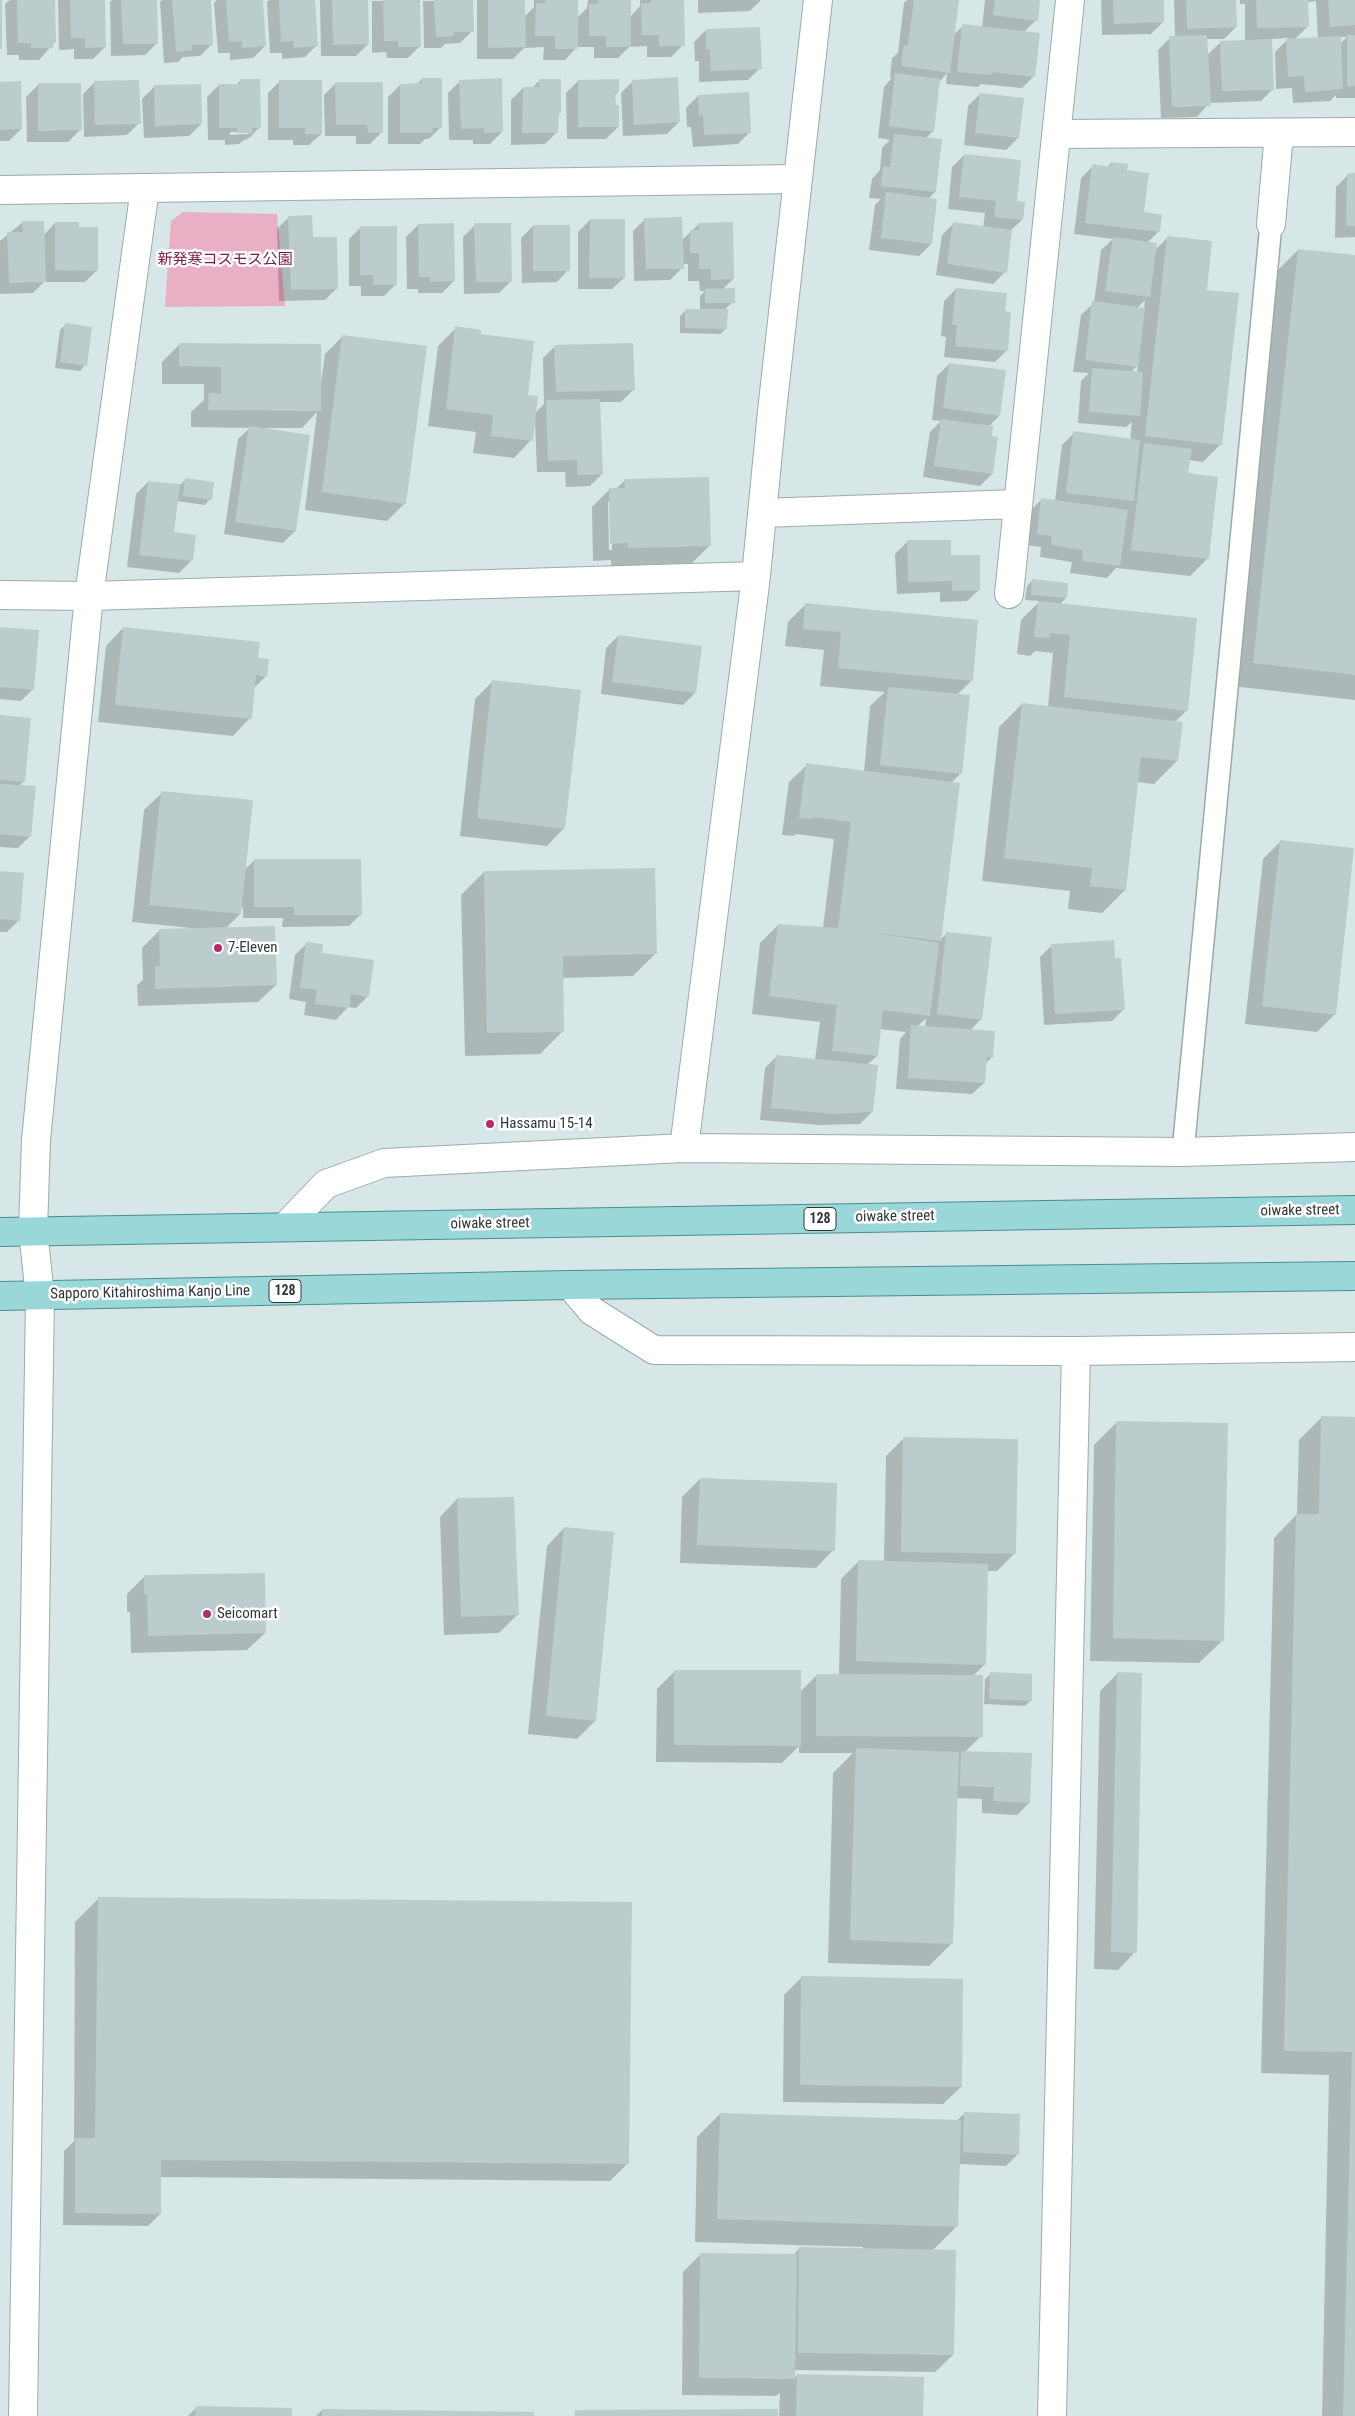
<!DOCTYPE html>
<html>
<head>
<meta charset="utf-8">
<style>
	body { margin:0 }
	canvas { display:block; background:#d7e6e6 }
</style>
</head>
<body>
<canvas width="1355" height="2416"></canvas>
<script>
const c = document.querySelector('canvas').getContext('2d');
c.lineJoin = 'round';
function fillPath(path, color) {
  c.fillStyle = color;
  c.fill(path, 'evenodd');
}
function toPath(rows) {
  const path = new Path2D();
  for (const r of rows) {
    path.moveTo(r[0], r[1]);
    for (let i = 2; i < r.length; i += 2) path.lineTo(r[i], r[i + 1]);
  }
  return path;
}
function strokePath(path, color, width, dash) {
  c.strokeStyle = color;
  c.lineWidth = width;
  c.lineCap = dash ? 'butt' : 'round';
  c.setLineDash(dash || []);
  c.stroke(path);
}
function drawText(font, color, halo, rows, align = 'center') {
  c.font = font + ' "Roboto Condensed","Noto Sans JP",sans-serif';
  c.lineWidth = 5;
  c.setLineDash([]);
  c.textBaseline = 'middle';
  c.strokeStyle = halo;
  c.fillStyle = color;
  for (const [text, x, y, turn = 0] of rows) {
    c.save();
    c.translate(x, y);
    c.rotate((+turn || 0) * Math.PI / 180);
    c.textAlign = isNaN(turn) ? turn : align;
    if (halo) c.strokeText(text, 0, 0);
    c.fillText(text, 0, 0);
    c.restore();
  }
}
fillPath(toPath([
	[183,212,277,214,285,306,165,307,171,221]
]), '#e9afc4');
fillPath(toPath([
	[10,0,54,0,55,42,39,60,19,60,19,55,7,55,5,4],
	[58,0,103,0,105,47,93,59,74,59,74,49,59,50],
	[112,0,156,0,157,43,145,55,111,56,110,2],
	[162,0,209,0,212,44,200,56,183,57,178,62,164,63,160,2],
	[217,0,262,0,265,46,253,58,230,60,230,53,218,53,214,3],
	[269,0,314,0,317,45,305,57,282,59,282,53,270,53,267,2],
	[320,0,367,0,368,44,356,56,321,56],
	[419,0,420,46,408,58,387,58,386,52,372,53,372,1],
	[472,0,472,31,460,43,445,44,441,48,424,48,423,1],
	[477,0,524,0,524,17,534,7,534,0,577,0,577,18,587,8,588,0,630,0,630,17,640,6,640,0,683,0,683,45,671,57,647,57,647,46,629,47,618,58,594,58,594,47,577,47,565,60,543,60,544,47,524,48,513,59,477,59],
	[698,0,761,0,750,11,698,13],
	[907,0,958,0,953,35,963,26,982,28,985,0,1039,0,1036,20,1024,32,1034,76,1022,88,981,84,978,87,946,84,947,73,939,82,933,131,925,139,935,192,928,199,931,244,919,256,869,250,875,205,881,199,869,198,872,179,880,170,882,148,890,140,878,138,884,87,892,78,890,78,892,58,898,53,904,3],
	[1101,0,1162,0,1163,22,1151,34,1102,35],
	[1174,0,1235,0,1236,27,1224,39,1206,39,1207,55,1221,42,1245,41,1245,4,1240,4,1240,0,1355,0,1355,98,1336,98,1336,95,1330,101,1293,103,1292,88,1276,89,1275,52,1289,38,1271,39,1273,89,1261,101,1209,103,1197,117,1161,118,1158,50,1170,38,1175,37],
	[1316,1,1318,39,1294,40,1308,26,1307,2],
	[1339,37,1347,37,1340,44],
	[706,30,760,68,748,80,699,82,699,61,695,61,694,42],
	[422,79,441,127,429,139,425,139,420,144,388,144,388,97,400,85,416,85],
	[241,80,260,127,248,139,244,140,239,144,225,145,225,140,208,140,207,97,219,85,236,85],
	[230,132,250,132,248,134,230,135],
	[540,80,560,113,557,115,557,132,545,144,511,145,511,100,523,88,532,88],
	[280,81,321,134,309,145,293,145,293,140,268,140,268,93],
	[460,81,502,132,490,144,473,144,473,140,449,140,448,93],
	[578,81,618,92,614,96,618,127,606,139,567,139,566,93],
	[633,81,679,122,667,134,623,136,621,93],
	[95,82,139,123,127,135,84,137,83,94],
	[0,83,21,129,9,141,0,141],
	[336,83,382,132,370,144,356,144,356,136,325,136,324,95],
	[38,85,80,130,68,142,27,142,26,97],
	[154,87,201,124,189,136,144,138,142,99],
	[980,94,1018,138,1006,150,964,145,968,106],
	[698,96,750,132,738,144,693,147,691,127,687,127,686,108],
	[964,155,1016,202,1023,203,1022,220,1011,230,1005,272,993,284,936,275,942,235,954,223,983,228,985,213,948,209,952,167],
	[1111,163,1126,171,1143,214,1159,231,1147,243,1155,250,1168,237,1205,291,1221,444,1203,462,1189,460,1187,475,1207,559,1190,576,1116,568,1107,578,1070,573,1072,562,1040,557,1041,547,1025,545,1030,511,1042,499,1055,501,1062,445,1074,433,1130,440,1132,422,1126,427,1078,423,1081,381,1089,373,1073,372,1081,315,1094,303,1101,250,1113,239,1074,234,1081,178,1093,166,1107,168],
	[1145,300,1144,309,1137,308],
	[1138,365,1137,373,1131,372],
	[1348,175,1355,175,1355,237,1335,238,1336,187],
	[289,217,337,288,325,300,279,301,277,229],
	[645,219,682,240,699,224,733,279,722,290,733,302,726,308,726,328,721,334,680,333,680,316,686,310,700,310,700,296,705,291,700,291,699,281,688,281,688,264,682,264,682,268,670,280,634,281,633,231],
	[590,220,624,278,612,289,578,289,578,232],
	[23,222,43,236,55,223,78,228,97,270,85,282,44,282,33,293,0,294,0,241],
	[418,225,454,281,442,293,418,293,418,289,407,289,406,237],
	[475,225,511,281,499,293,464,294,463,237],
	[533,226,568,270,557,282,522,283,521,238],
	[361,227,396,284,384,296,361,296,361,286,349,286,349,239],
	[1298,250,1355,256,1355,700,1231,686,1275,273],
	[956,289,1004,312,1007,350,995,362,944,357,946,337,941,336,944,301],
	[66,324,85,365,80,371,55,368,60,330],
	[456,328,480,336,527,396,534,414,544,404,543,358,555,346,633,390,621,402,599,402,602,474,590,486,566,487,565,472,537,472,535,422,531,440,514,458,473,453,476,432,428,426,438,346],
	[343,336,405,503,387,521,305,510,317,412,302,428,262,428,308,436,295,531,283,543,224,534,238,439,250,428,191,427,191,412,204,400,204,384,162,384,162,362,180,344,321,383,325,354],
	[949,364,999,416,988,427,991,438,997,438,992,474,980,486,923,477,930,432,941,421,932,420,937,376],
	[186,479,210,499,205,505,176,501,172,533,194,536,191,561,179,573,127,567,136,494,148,482,179,486],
	[625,480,710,545,692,563,611,566,611,560,593,561,592,507,610,489,616,489],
	[611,500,612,550,609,550,608,502],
	[907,542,950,556,979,590,967,601,940,602,940,592,897,594,895,554],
	[1033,580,1066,598,1059,605,1187,710,1175,722,1181,723,1177,761,1154,784,1137,782,1125,890,1102,913,1068,909,1070,891,982,881,999,727,1022,704,1048,707,1053,653,1035,651,1030,656,1017,654,1021,620,1040,601,1025,600,1027,586],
	[806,604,977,621,971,681,957,695,961,773,951,783,940,940,947,933,981,1019,970,1031,992,1057,985,1064,984,1083,972,1094,896,1089,900,1039,906,1032,880,1029,877,1056,867,1065,872,1112,860,1124,820,1125,760,1120,765,1068,777,1056,815,1060,820,1022,752,1014,760,943,778,925,823,928,834,839,796,834,794,836,782,835,789,782,807,765,864,772,870,706,885,692,820,686,824,650,785,646,788,622],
	[926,1018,925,1028,917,1027],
	[0,628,33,689,21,701,0,699],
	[123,628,257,659,266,676,254,688,250,718,233,736,98,722,106,646],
	[618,636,695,693,683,705,601,694,606,648],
	[493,681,564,828,547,846,460,836,475,699],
	[0,717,24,781,19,786,30,836,18,848,0,847],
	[162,793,244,870,254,861,361,914,349,926,282,927,283,918,243,918,243,907,241,907,240,914,225,929,276,985,258,1002,138,1006,137,985,143,980,142,948,160,930,191,930,191,928,132,922,144,810],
	[1281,841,1335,1014,1317,1032,1245,1024,1263,859],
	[0,872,19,920,7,932,0,932],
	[484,872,656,953,633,976,562,978,563,1031,540,1054,465,1056,461,895],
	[307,943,368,996,356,1008,348,1007,336,1020,304,1015,306,1002,289,999,295,955],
	[1052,945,1124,1009,1112,1021,1044,1025,1040,957],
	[1322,1417,1355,1418,1355,2416,1322,2416,1329,2075,1261,2073,1274,1538,1297,1514,1299,1440],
	[1117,1422,1223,1640,1199,1663,1090,1661,1094,1445],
	[904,1438,1015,1553,997,1571,987,1571,984,1665,973,1676,981,1736,965,1752,1029,1803,1017,1815,982,1813,982,1799,956,1798,952,1943,929,1966,828,1963,833,1773,853,1753,799,1753,799,1746,782,1763,656,1762,657,1689,675,1671,800,1692,817,1675,839,1675,841,1579,859,1561,884,1562,886,1456],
	[700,1479,833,1550,816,1568,680,1563,682,1497],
	[457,1499,517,1615,499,1633,444,1635,440,1517],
	[564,1528,613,1533,595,1721,577,1739,528,1734,547,1546],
	[144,1577,265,1633,247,1650,131,1653,130,1612,127,1612,127,1594],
	[1118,1673,1135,1952,1118,1970,1094,1969,1100,1691],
	[991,1674,1031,1700,1025,1706,984,1704,985,1679],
	[98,1899,628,2163,610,2181,160,2177,160,2214,148,2226,63,2225,64,2151,74,2141,75,1922],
	[802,1977,961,2087,943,2104,783,2102,784,1995],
	[965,2113,1018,2154,1006,2166,959,2164,957,2226,932,2251,953,2355,935,2372,794,2370,794,2379,797,2375,922,2416,779,2416,780,2393,776,2396,682,2395,683,2272,701,2254,793,2255,800,2248,863,2249,863,2247,695,2242,697,2137,720,2114,956,2121],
	[196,2408,290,2416,188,2416],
	[322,2410,533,2416,316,2416]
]), '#0003');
fillPath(toPath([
	[0,0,2,0,2,49,0,49],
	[17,0,55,0,56,42,53,43,53,48,31,48,31,43,18,43],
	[70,0,105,0,106,47,85,48,85,38,71,38],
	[121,0,157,0,158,44,123,44],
	[172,0,211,0,213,45,192,45,192,50,176,52],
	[226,0,263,0,266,46,242,48,242,41,229,42],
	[279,0,315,0,318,46,294,48,293,41,281,42],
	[332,0,368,0,369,44,333,45],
	[383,0,420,0,421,47,398,47,398,41,384,41],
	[434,0,473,0,474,32,454,32,454,36,436,37],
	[488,0,525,0,526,47,488,48],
	[545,0,578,0,578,49,555,49,555,36,535,36,536,3,545,4],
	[598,0,631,0,631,47,606,47,606,36,589,36,589,4,598,4],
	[651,0,684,0,685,46,659,46,659,35,642,35,641,3,651,3],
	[914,0,959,0,950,73,901,66,904,45,908,45],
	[995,0,1040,0,1038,21,993,15],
	[1113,0,1164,0,1164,22,1114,24],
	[1186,0,1236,0,1237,27,1187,29],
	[1256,0,1308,0,1309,27,1257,28],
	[1328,0,1355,0,1355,25,1330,27],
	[962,24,1040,33,1035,77,992,72,991,75,957,72],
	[760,27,762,69,711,71,710,50,706,49,706,29],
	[1207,35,1211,106,1172,107,1169,36],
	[1347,35,1355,35,1355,86,1347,86],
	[1341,36,1343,89,1305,92,1304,76,1288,77,1286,39],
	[1272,39,1274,90,1222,91,1220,41],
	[895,73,940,79,934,132,889,126],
	[678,77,680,122,634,125,632,80],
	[421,78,442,78,442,128,432,128,433,133,400,133,400,84,422,83],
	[502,78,503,132,484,133,484,128,461,129,459,80],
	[240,79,260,79,261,128,252,128,252,133,237,133,237,128,219,128,219,84,240,84],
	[539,79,561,79,561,113,559,113,558,133,522,133,523,87,539,87],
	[619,79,619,92,615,92,616,105,619,105,619,127,578,127,578,80],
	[139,80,141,124,95,125,94,81],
	[279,80,322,80,322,134,305,134,305,128,279,128],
	[21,81,22,129,0,130,0,82],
	[335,82,383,82,383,133,368,133,367,125,336,125],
	[38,83,81,83,82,130,38,131],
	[201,84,202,124,155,126,154,85],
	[749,92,751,133,704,135,703,115,699,116,698,95],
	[980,93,1024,98,1019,138,975,133],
	[894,134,942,139,936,192,881,186,883,166,890,167],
	[964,154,1021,160,1017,201,1025,202,1023,220,994,217,996,201,959,197],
	[1111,162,1128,164,1127,170,1149,173,1144,212,1162,215,1160,232,1085,223,1092,164,1111,167],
	[1355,173,1355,226,1346,226,1347,174],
	[886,192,937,199,932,244,881,238],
	[312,215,313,237,337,237,338,289,291,290,288,216],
	[682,217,684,269,646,269,644,218],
	[590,219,625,219,625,278,589,278],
	[22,221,44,221,46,282,9,283,7,232,23,232],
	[55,222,79,222,79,227,98,227,98,271,55,270],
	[733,222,734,279,711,280,711,269,699,269,699,253,690,253,690,230,699,230,698,223],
	[953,222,1012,230,1007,273,947,264],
	[454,223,455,281,430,282,430,277,419,277,418,224],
	[474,223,511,223,512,282,476,282],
	[533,225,570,225,570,271,533,271],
	[360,226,397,226,397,285,373,285,373,275,360,275],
	[1167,236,1212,241,1207,290,1239,293,1222,445,1145,436],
	[1113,237,1157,243,1150,297,1105,291],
	[1298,249,1355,255,1355,675,1253,663],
	[735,288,735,303,705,303,705,289],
	[956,288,1007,293,1005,311,1011,312,1008,351,955,346,957,325,952,325],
	[1092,301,1145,308,1138,367,1085,360],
	[685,309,728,309,727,329,685,328],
	[65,323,92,327,87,366,60,362],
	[455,326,481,330,481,334,534,341,528,395,538,396,533,441,491,436,493,415,446,409],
	[342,335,427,346,406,504,322,492],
	[179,343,321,344,321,411,208,410,209,393,221,394,221,367,179,366],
	[633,343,635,390,556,392,554,345],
	[949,363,1006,370,1000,416,943,408],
	[1092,368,1143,372,1140,416,1089,412],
	[600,399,603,474,577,475,577,460,548,461,546,400],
	[941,419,993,426,992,436,998,437,993,474,934,466],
	[249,426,310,435,296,531,235,522],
	[1073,431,1140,440,1134,501,1066,493],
	[1144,443,1192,449,1188,473,1218,477,1209,559,1131,550],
	[709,477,711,546,628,548,628,543,610,544,609,488,625,488,624,479],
	[185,478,214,482,212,500,183,496],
	[148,481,180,484,174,532,196,535,193,561,139,555],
	[1041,498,1128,510,1120,566,1082,561,1083,550,1051,545,1052,536,1037,534],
	[907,540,951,540,951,555,980,555,980,590,952,591,952,581,908,582],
	[1032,579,1068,583,1067,598,1031,595],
	[1038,601,1197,618,1188,711,1064,697,1070,635,1050,633,1049,638,1034,637],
	[805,603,978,620,973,681,838,668,841,632,803,629],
	[0,627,39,630,34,690,0,687],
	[123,627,260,642,258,658,269,659,267,677,256,675,252,719,115,705],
	[618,635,702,646,696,693,612,682],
	[492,680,581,690,565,829,477,818],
	[888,687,970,695,962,774,880,765],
	[1022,703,1183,722,1178,761,1141,757,1126,890,1090,886,1092,868,1004,858],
	[0,715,31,718,25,782,0,780],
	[806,763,960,783,941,941,862,931,939,943,930,1016,883,1010,878,1056,832,1051,837,1005,769,996,778,924,838,928,851,822,813,817,813,819,799,818],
	[0,784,36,786,31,837,0,834],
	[161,791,253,800,241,914,149,905],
	[1280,840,1354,848,1336,1015,1262,1006],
	[254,859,361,859,362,915,294,915,294,907,254,907],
	[655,868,657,954,563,956,564,1032,487,1033,484,871],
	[0,871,24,873,20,921,0,919],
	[275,926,277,985,155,989,155,966,160,966,159,929],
	[946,932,992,937,982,1020,937,1014],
	[1114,940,1115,958,1121,958,1125,1010,1055,1014,1051,944],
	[306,942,323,944,322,953,374,960,369,997,351,994,349,1008,315,1004,317,990,300,988],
	[911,1025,995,1031,993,1058,987,1057,985,1083,908,1078],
	[776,1055,878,1065,873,1112,833,1114,771,1108],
	[1321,1416,1355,1417,1355,2416,1343,2416,1352,2052,1284,2051,1296,1514,1319,1514],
	[1116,1421,1228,1423,1224,1641,1113,1638],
	[903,1437,1018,1439,1016,1554,901,1552],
	[700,1478,837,1483,835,1551,697,1545],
	[514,1497,519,1615,461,1617,457,1498],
	[564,1527,614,1532,596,1721,546,1716],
	[858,1560,988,1564,986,1665,856,1661],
	[265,1573,266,1633,148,1636,147,1595,144,1594,144,1575],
	[674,1670,801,1670,801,1746,674,1745],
	[990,1672,1032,1674,1032,1701,989,1699],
	[1117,1672,1142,1673,1137,1953,1111,1952],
	[816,1674,983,1675,983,1737,816,1736],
	[856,1748,959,1752,953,1944,850,1940],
	[961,1751,1032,1753,1030,1803,993,1801,994,1787,960,1786],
	[98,1897,632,1902,629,2164,161,2160,161,2214,75,2213,75,2138,95,2138],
	[801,1976,963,1979,962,2087,800,2085],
	[964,2112,1020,2114,1019,2155,963,2152],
	[720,2113,961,2120,958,2227,717,2219],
	[799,2247,956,2250,954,2355,798,2353],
	[700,2253,797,2254,795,2379,699,2378],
	[797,2374,924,2377,923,2416,796,2416],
	[196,2406,292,2408,292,2416,195,2416],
	[322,2409,534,2412,534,2416,322,2416],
	[778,2409,778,2416,575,2416,575,2410]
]), '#bccbcb');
const service = toPath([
	[1183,1152,1271,224]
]);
const minor = toPath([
	[1056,134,1355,132],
	[0,190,797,179],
	[1271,224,1279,133],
	[762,513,1017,504],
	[1009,594,1070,0],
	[0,595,89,596,756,576],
	[684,1148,756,576,772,411,818,0],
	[285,1227,326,1184,384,1163,684,1148,1183,1152,1355,1147],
	[570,1285,592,1311,654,1350,1076,1351,1355,1347],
	[23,2416,40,1296,33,1231,36,1140,89,596,145,188],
	[1052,2416,1076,1351]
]);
const primary = toPath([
	[0,1232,1355,1210],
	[0,1296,570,1285,1355,1276]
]);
strokePath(service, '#9caaaa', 24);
strokePath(minor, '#9caaaa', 30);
strokePath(primary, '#498e90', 30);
strokePath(service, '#fff', 21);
strokePath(minor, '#fff', 28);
strokePath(primary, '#99d7d9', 28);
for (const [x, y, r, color] of [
	[218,948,5,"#b32c6f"],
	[490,1124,5,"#b32c6f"],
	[207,1614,5,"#b32c6f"]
]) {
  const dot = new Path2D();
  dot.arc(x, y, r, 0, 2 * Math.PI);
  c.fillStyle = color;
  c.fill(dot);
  strokePath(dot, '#fff', 2);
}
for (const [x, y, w] of [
	[820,1219,32],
	[285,1291,32]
]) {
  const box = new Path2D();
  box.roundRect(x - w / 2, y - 11.5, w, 23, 4);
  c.fillStyle = '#fff';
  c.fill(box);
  strokePath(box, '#323838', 1);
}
drawText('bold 14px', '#323838', null, [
	["128",820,1219],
	["128",285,1291]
]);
drawText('15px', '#7a1a4a', '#fff', [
	["新発寒コスモス公園",225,260]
]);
drawText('15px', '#323838', '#fff', [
	["7-Eleven",228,948],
	["Hassamu 15-14",500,1124],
	["Seicomart",217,1614]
], 'left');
drawText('15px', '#323838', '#fff', [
	["oiwake street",1300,1211,-1],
	["oiwake street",895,1217,-1],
	["oiwake street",490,1224,-1],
	["Sapporo Kitahiroshima Kanjo Line",150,1293,-1]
]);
</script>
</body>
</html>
